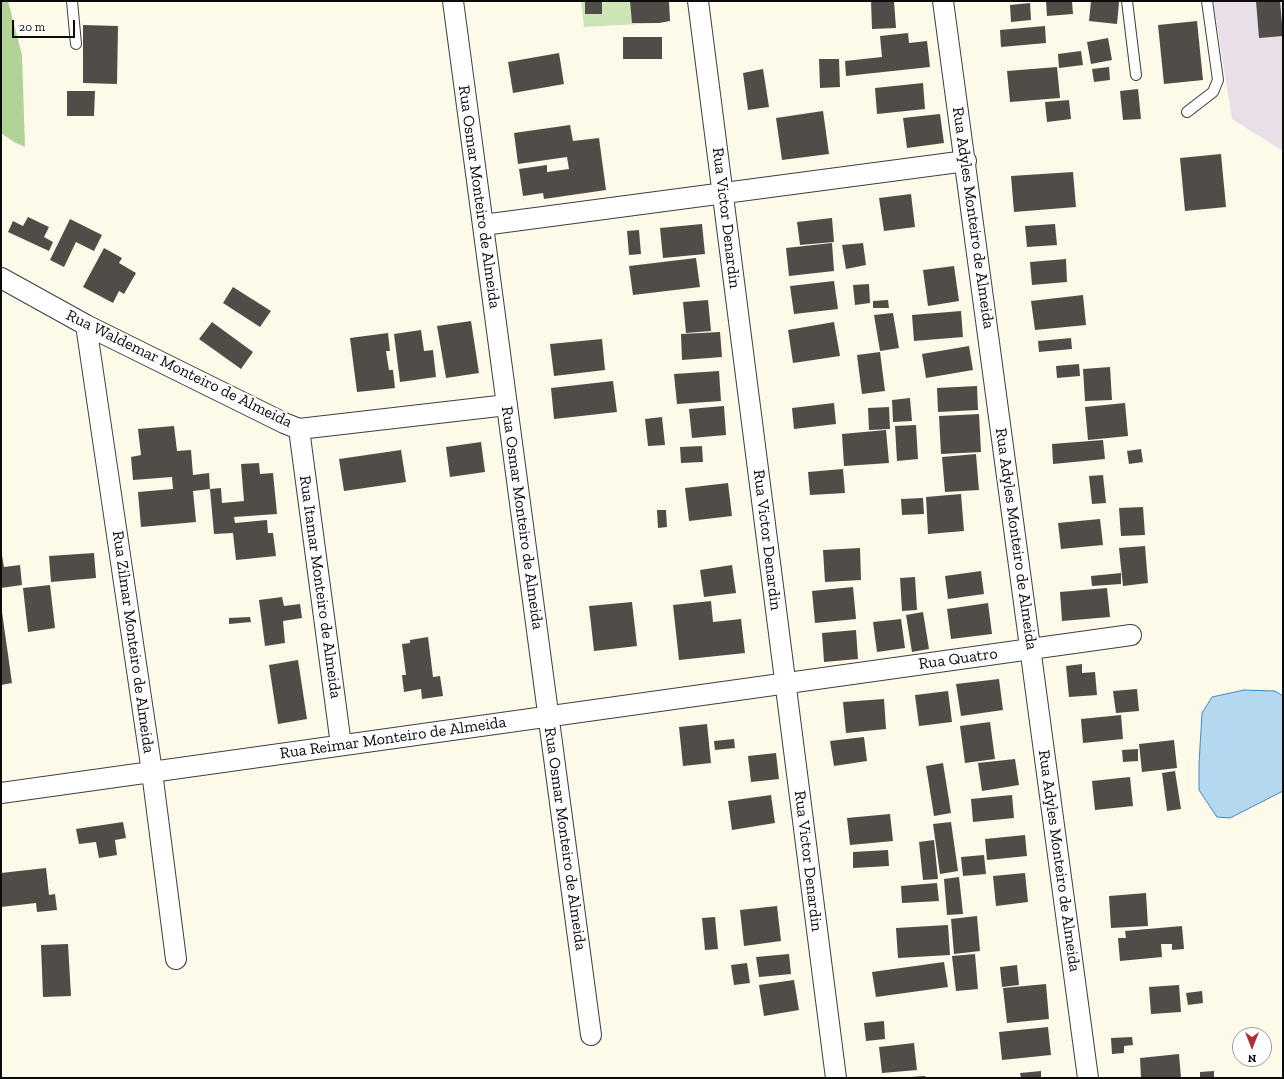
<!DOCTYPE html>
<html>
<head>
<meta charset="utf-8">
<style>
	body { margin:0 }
	#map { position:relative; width:1284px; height:1079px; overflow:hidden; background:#fdfaea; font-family:"Zilla Slab",serif }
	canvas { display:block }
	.frame { position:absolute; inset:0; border:2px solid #0b0b0b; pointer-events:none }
	.north { position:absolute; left:1232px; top:1027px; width:40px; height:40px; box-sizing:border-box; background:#fff; border:1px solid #9d9d9d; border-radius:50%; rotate:180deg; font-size:11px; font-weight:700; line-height:16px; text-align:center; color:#0b0b0b }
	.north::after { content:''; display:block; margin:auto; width:14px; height:18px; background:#ae3032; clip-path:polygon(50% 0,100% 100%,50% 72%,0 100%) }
	.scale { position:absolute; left:12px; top:20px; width:63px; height:18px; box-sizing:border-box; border:2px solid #0b0b0b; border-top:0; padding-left:5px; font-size:12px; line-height:14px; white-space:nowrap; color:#0b0b0b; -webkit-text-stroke:3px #fff; paint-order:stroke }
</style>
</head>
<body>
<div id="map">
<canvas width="1284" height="1079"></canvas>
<div class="frame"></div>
<div class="north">N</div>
<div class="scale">20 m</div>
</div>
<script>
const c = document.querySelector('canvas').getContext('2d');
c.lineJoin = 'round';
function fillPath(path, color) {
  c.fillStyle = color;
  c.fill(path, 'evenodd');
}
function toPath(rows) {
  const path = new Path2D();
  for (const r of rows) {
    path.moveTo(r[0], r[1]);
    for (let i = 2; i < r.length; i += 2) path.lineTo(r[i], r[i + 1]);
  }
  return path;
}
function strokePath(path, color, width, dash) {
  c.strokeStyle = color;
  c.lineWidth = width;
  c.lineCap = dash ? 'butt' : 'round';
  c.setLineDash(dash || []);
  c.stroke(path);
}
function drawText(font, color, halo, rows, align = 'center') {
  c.font = font + ' "Zilla Slab",serif';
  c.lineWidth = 4;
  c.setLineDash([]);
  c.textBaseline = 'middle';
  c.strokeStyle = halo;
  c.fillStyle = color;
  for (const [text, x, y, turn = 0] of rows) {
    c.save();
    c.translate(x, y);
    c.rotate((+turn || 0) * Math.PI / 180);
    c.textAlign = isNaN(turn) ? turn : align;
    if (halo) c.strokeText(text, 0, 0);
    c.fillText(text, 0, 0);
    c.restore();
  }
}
fillPath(toPath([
	[1213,1,1283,1,1283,151,1232,119]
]), '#e8dfe9');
fillPath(toPath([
	[581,1,657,1,659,23,584,27]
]), '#cde4b7');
fillPath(toPath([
	[1,1,8,1,22,55,25,147,14,142,1,133]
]), '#b1d398');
const water = toPath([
	[1244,690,1275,691,1283,696,1283,791,1230,818,1217,817,1199,790,1199,764,1202,713,1212,697,1244,690]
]);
fillPath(water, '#b3d8f0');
strokePath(water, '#418ac1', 1);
fillPath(toPath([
	[585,1,602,1,602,14,585,14],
	[630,1,669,1,670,21,659,23,632,23],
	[871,1,894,1,896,28,872,29],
	[1046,1,1072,1,1073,14,1047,16],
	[1091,1,1119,2,1117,24,1089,21],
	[1256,1,1280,1,1283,36,1259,38],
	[1030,3,1031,20,1011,22,1010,5],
	[1197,21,1203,80,1164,84,1158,25],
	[83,25,118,26,117,84,83,83],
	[1045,26,1046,43,1001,47,1000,30],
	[908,33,909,43,927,41,930,67,846,76,845,61,882,57,880,36],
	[623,37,662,37,662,59,623,59],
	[1108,38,1112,60,1091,64,1087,42],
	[1081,51,1083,65,1059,68,1058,54],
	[559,53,564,84,513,93,508,62],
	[819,59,839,59,840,87,820,88],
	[1057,67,1060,98,1010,102,1007,71],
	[1109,67,1110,80,1094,82,1092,69],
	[763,69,769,107,748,110,743,73],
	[923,83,925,109,877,114,875,88],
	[1138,89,1141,119,1123,120,1120,91],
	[67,91,95,91,94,116,67,116],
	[1069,100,1071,119,1047,122,1045,102],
	[823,111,829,154,782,160,776,118],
	[940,114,944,143,907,148,903,118],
	[570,125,573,141,599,138,606,190,544,199,543,193,523,196,519,169,547,165,547,172,569,169,567,157,518,164,514,133],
	[1221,154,1226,207,1185,211,1180,158],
	[1073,172,1076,207,1014,212,1011,176],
	[911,194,915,227,884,231,879,198],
	[28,217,49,227,44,237,53,242,49,251,8,232,13,221,23,226],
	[832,218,834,242,800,245,797,222],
	[70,219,102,235,94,251,76,242,64,267,50,260],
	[702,224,705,254,663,258,660,228],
	[1055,224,1057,245,1027,247,1025,226],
	[639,230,641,254,629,255,627,231],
	[832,243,834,271,789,276,786,248],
	[863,243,866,265,846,269,842,245],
	[104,248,122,258,119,263,136,273,124,294,119,291,113,303,83,287],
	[696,258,700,287,633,295,629,266],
	[1066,259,1067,282,1032,285,1030,262],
	[954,266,959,301,928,306,923,270],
	[834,281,838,309,794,314,790,286],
	[869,284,870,303,855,305,853,285],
	[233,287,271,311,260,327,223,303],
	[1083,295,1086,325,1035,330,1031,301],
	[708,300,711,331,686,333,683,302],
	[888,300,889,308,873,308,873,301],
	[961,311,963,337,914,341,912,315],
	[893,313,899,348,880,351,874,315],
	[471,321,479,373,446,378,437,326],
	[212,322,253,352,241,369,199,339],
	[834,322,840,356,793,363,788,330],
	[421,330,424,351,433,350,436,377,400,382,394,334],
	[720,332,722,357,682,360,681,334],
	[388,333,390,351,386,351,389,370,393,370,395,388,357,392,350,338],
	[1071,338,1072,349,1039,352,1038,341],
	[602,339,605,370,554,376,550,344],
	[969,346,973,370,926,378,922,354],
	[880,352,885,391,862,394,857,355],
	[1079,364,1080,376,1057,378,1056,366],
	[1110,367,1112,400,1085,401,1083,369],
	[719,371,721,401,677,404,674,374],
	[613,381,617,412,554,419,551,388],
	[977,386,978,410,938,412,937,388],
	[910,398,912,421,893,422,892,400],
	[834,403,836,424,794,429,792,408],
	[1125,403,1128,436,1088,440,1085,407],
	[724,406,726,435,692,438,689,409],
	[889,407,890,429,869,430,868,408],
	[979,414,981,452,941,454,939,416],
	[662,417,665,445,648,446,645,419],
	[916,425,918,459,897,461,895,426],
	[174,426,177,451,191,450,193,475,209,473,210,489,193,491,196,522,141,527,138,492,173,489,172,477,133,480,131,457,141,455,138,429],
	[886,430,889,463,844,466,842,434],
	[1103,440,1105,459,1053,464,1052,444],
	[481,442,485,472,450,477,446,447],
	[702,446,703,462,681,463,680,447],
	[1141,449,1143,462,1129,464,1127,451],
	[401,450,406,482,344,491,339,459],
	[976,454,979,490,945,492,942,457],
	[259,463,260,474,273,473,277,514,234,517,235,523,267,520,268,533,273,533,276,556,236,560,233,533,214,534,210,489,221,488,222,503,244,501,241,464],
	[843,469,845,493,810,495,808,472],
	[1103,475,1106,503,1092,504,1089,476],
	[728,483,732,516,689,521,685,488],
	[961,494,964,531,928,534,926,497],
	[923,498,924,514,902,515,901,499],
	[1143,507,1145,535,1121,536,1119,508],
	[657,510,666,510,667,527,658,528],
	[1100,519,1103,545,1061,549,1058,523],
	[1145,546,1148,583,1123,586,1119,548],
	[860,548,861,580,825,582,823,550],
	[1,550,4,567,20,565,22,585,1,588],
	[94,553,96,578,51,582,49,556],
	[732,565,736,593,704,597,700,570],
	[981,571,984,594,948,599,945,576],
	[1121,573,1121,584,1092,586,1091,576],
	[915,577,917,610,902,611,900,578],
	[50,585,55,628,28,632,23,588],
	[853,587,856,619,815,623,812,591],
	[1107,588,1110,617,1062,621,1060,592],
	[282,597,284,606,300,604,302,618,283,621,285,643,265,646,259,600],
	[711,601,713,622,741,619,745,653,679,660,673,605],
	[632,602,637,646,594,651,589,606],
	[988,603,992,634,951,639,947,609],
	[1,605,12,683,1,685],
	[923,612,929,649,912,652,906,615],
	[250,617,251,622,229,624,229,618],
	[901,619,905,648,877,652,873,622],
	[856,630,858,659,824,662,822,633],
	[428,637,433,677,440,676,443,696,422,699,421,689,404,692,402,675,406,675,402,644,410,643,410,640],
	[298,660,307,719,278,724,269,665],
	[1082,664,1082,673,1095,672,1097,695,1069,697,1066,666],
	[999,679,1003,710,961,716,956,684],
	[1137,689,1139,711,1116,713,1113,691],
	[948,691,952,722,919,726,915,695],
	[884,699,886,729,846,733,843,702],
	[1121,715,1123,739,1083,743,1081,719],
	[990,722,995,759,965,763,960,726],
	[707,724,711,763,683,766,679,727],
	[864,737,867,761,834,766,830,741],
	[734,739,735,748,715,750,714,741],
	[1174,740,1177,768,1142,772,1139,744],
	[1138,749,1138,761,1123,762,1122,750],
	[776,753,779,779,751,782,748,756],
	[1015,759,1019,785,982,791,978,763],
	[943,763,951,813,934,816,926,766],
	[1175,771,1181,809,1167,811,1162,773],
	[1130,777,1133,806,1095,810,1092,781],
	[771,795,775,823,732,830,728,801],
	[1012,795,1014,818,973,822,971,799],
	[890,814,893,841,850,845,847,818],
	[123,822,126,838,115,840,117,855,99,858,96,842,79,844,76,829],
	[951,822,958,871,940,874,933,824],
	[1025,835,1027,856,987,860,985,839],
	[934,840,938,879,923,880,919,842],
	[888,850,889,866,853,868,853,852],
	[984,855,986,874,963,876,961,857],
	[46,868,49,895,55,894,57,910,37,912,36,903,1,907,1,873],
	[1025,873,1028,902,996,906,993,876],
	[959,877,963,914,947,915,944,879],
	[937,883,939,901,902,903,901,886],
	[1146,893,1148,926,1111,928,1109,896],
	[777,906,781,941,744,946,740,910],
	[977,916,980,951,954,954,951,919],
	[715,917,718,949,705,950,702,918],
	[948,925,950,955,898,958,896,928],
	[1182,926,1184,949,1172,950,1172,944,1161,944,1162,957,1120,961,1118,938,1126,938,1125,931],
	[68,944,71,996,43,997,41,945],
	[789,954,791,974,759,977,756,957],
	[975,954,978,989,956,991,952,956],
	[944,962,948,987,876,997,872,972],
	[747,963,750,983,734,985,731,965],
	[1017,965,1019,985,1002,987,1000,967],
	[794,980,799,1010,764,1016,759,985],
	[1046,984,1049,1019,1007,1023,1003,988],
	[1179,985,1181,1012,1151,1014,1149,987],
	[1202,991,1203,1003,1188,1005,1186,993],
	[884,1021,885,1039,866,1041,864,1023],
	[1048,1027,1051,1055,1002,1060,999,1032],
	[1132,1037,1133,1045,1124,1046,1124,1053,1112,1054,1111,1038],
	[914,1043,917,1070,882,1073,879,1047],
	[1179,1054,1181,1078,1141,1078,1140,1058],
	[1041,1071,1041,1078,1021,1078,1020,1073],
	[1214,1071,1214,1078,1200,1078,1200,1072],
	[925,1076,926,1078,911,1078,911,1077]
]), '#524c48');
const service = toPath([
	[72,1,76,44],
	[1127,1,1136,75],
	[1187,112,1213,92,1218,80,1207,1]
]);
const minor = toPath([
	[453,1,591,1035],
	[698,1,836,1078],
	[943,1,1088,1078],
	[483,225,966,161],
	[1,278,86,325,284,423,299,429,507,405],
	[86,325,152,772,176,959],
	[299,429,341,745],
	[1,793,1131,635]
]);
strokePath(service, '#3e3e3e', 12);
strokePath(minor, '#3e3e3e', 22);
strokePath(service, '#fff', 10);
strokePath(minor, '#fff', 20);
drawText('16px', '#0b0b0b', '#fff', [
	["Rua Osmar Monteiro de Almeida",479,197,82],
	["Rua Victor Denardin",726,218,83],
	["Rua Adyles Monteiro de Almeida",973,218,82],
	["Rua Waldemar Monteiro de Almeida",179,369,26],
	["Rua Osmar Monteiro de Almeida",522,518,82],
	["Rua Adyles Monteiro de Almeida",1016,539,82],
	["Rua Victor Denardin",767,540,83],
	["Rua Itamar Monteiro de Almeida",320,587,82],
	["Rua Zilmar Monteiro de Almeida",133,642,82],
	["Rua Quatro",958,659,-8],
	["Rua Reimar Monteiro de Almeida",393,738,-8],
	["Rua Osmar Monteiro de Almeida",565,839,82],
	["Rua Victor Denardin",808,861,83],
	["Rua Adyles Monteiro de Almeida",1059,861,82]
]);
</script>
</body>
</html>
